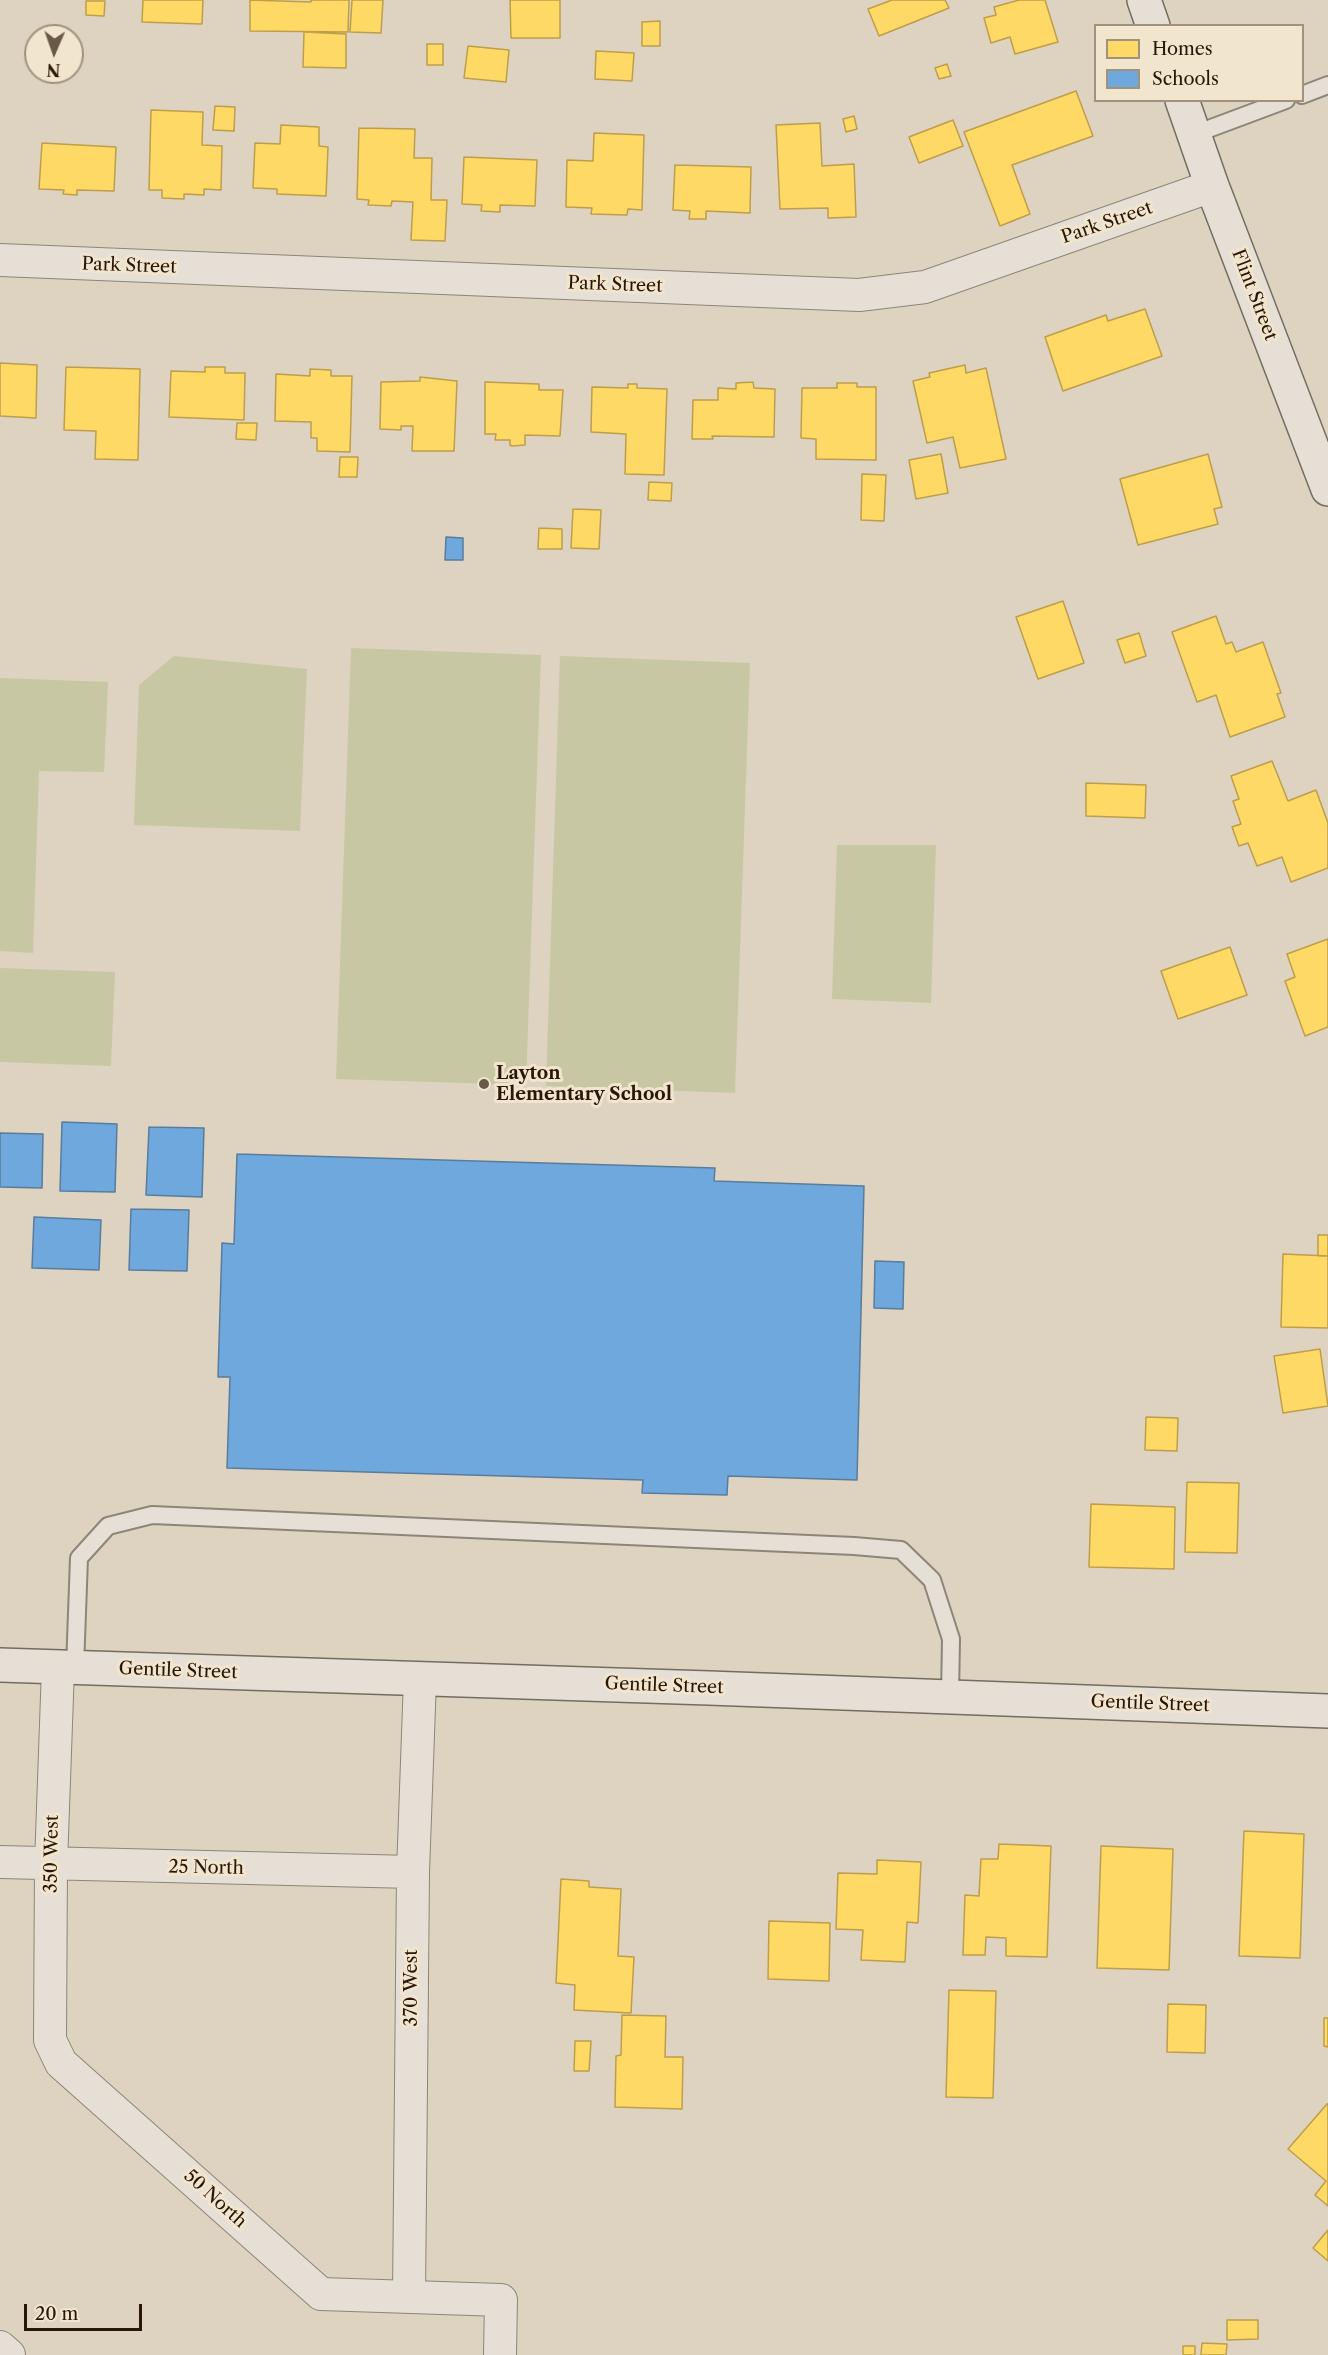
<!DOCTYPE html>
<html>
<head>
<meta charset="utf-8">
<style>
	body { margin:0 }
	#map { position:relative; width:1328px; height:2355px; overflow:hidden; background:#ddd3c0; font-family:"Libre Caslon Text",serif }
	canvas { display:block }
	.legend { position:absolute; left:1094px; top:24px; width:210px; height:78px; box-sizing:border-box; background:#f1e5ce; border:2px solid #a1927e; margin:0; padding:8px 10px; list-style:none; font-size:18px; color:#281607 }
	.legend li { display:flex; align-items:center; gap:12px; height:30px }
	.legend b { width:30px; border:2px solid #a1927e }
	.north { position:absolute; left:24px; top:24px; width:60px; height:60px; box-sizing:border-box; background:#f1e5ce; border:2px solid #a1927e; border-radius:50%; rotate:182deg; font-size:16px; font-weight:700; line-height:24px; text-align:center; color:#281607 }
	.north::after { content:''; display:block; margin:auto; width:21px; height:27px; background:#675848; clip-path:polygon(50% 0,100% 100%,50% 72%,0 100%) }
	.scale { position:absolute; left:24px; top:2304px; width:118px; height:27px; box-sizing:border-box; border:3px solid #281607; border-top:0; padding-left:8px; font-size:18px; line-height:21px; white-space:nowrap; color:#281607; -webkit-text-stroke:4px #f1e5ce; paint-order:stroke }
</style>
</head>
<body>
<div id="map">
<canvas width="1328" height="2355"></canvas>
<ul class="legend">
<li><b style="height:16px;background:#ffd966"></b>Homes</li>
<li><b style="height:16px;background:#6fa8dc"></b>Schools</li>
</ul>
<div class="north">N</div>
<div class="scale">20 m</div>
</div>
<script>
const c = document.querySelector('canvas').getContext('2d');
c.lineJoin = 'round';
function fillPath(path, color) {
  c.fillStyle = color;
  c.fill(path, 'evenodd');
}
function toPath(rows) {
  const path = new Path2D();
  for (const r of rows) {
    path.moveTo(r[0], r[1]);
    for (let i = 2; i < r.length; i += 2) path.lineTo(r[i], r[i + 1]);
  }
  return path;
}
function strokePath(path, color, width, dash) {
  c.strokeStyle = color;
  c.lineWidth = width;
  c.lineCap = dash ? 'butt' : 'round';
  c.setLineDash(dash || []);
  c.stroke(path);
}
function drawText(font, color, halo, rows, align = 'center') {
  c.font = font + ' "Libre Caslon Text",serif';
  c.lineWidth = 6;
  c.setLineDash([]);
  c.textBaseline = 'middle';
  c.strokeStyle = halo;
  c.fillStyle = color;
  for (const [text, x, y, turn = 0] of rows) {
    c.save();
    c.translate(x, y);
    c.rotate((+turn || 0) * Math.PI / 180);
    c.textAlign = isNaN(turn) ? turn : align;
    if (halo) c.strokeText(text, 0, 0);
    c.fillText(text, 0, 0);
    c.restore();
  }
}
fillPath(toPath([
	[351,648,541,655,526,1085,336,1079],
	[174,656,307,669,300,831,134,825,139,685],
	[560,656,750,663,735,1093,546,1086],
	[0,678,108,682,104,772,39,771,33,953,0,951],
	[837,845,936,845,931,1003,832,999],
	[0,968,115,972,111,1066,0,1062]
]), '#c8c7a3');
const homes = toPath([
	[143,0,203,0,202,24,142,22,143,0],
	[250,0,311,2,311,0,349,0,348,32,250,31,250,0],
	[352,0,383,0,381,33,350,32,352,0],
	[510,0,560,0,560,38,511,38,510,0],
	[892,0,945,0,949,8,879,36,868,9,892,0],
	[1019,0,1045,0,1058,42,1015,54,1010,37,991,43,984,18,996,15,994,7,1019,0],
	[86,1,105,1,104,16,86,15,86,1],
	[660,21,660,46,642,46,642,22,660,21],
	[304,32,346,34,346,68,303,67,304,32],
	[427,44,443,44,443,65,427,65,427,44],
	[468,46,509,50,506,82,464,78,468,46],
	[596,51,634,53,632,81,595,79,596,51],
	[947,64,951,76,939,79,935,68,947,64],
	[1076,91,1093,136,1012,165,1030,214,1000,226,964,132,1076,91],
	[215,106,235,107,234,131,213,130,215,106],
	[151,110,203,112,202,145,222,146,221,190,204,189,204,195,184,194,184,199,162,198,162,190,149,190,151,110],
	[854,116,857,129,846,132,843,119,854,116],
	[953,120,963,146,919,163,909,137,953,120],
	[820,123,822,166,854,164,856,217,828,218,828,208,780,209,776,125,820,123],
	[281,125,319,127,319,146,328,147,326,196,277,194,277,189,253,188,255,143,280,144,281,125],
	[359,128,415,129,414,158,432,158,431,200,447,200,445,241,411,240,413,202,392,201,391,206,368,205,369,200,357,199,359,128],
	[594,133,644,135,642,210,628,209,627,215,591,214,592,208,566,207,567,160,593,161,594,133],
	[42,143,116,147,114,191,77,190,77,195,63,194,64,190,39,189,42,143],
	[464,157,537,160,535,206,500,205,500,212,481,211,482,205,462,204,464,157],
	[675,165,751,167,750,213,706,211,706,219,689,219,690,211,673,210,675,165],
	[1145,309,1162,356,1063,391,1045,337,1106,315,1108,321,1145,309],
	[0,363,37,365,36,418,0,416,0,363],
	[965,365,966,373,986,368,1006,459,960,468,953,437,927,443,913,381,930,377,929,373,965,365],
	[66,367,140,369,138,460,95,459,96,431,64,430,66,367],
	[205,367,225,367,225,373,245,373,244,420,169,417,171,371,205,372,205,367],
	[310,369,331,370,331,376,352,376,350,452,317,451,317,438,311,438,311,422,275,421,276,374,310,376,310,369],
	[420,377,457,381,454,451,412,451,413,426,401,426,401,430,380,429,381,382,420,381,420,377],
	[485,382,539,384,539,390,563,390,560,436,525,435,525,445,512,446,510,445,510,440,495,440,496,434,485,434,485,382],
	[753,382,754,388,775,389,774,437,712,436,713,439,692,439,693,400,718,400,718,388,736,389,736,383,753,382],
	[837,383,857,383,857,387,876,387,876,460,816,459,816,439,801,438,802,388,837,388,837,383],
	[628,384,637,384,637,388,667,389,664,475,625,474,626,434,591,432,592,387,628,388,628,384],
	[237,423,257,423,256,440,236,439,237,423],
	[941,454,948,493,916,499,909,460,941,454],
	[1208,454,1222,507,1214,509,1218,524,1138,545,1120,479,1208,454],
	[340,457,358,457,357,477,339,477,340,457],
	[862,474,886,475,884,521,861,520,862,474],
	[649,482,672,483,671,501,648,500,649,482],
	[573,509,601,510,599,549,571,548,573,509],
	[539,528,562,529,562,549,538,549,539,528],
	[1063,601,1084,663,1038,679,1016,617,1063,601],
	[1216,616,1226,644,1232,642,1236,652,1263,642,1281,693,1277,694,1285,717,1230,737,1216,695,1197,702,1172,632,1216,616],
	[1139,633,1146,656,1125,663,1117,640,1139,633],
	[1272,761,1288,801,1316,790,1328,823,1328,868,1291,882,1282,857,1257,866,1248,843,1239,846,1232,827,1241,824,1233,801,1239,799,1231,776,1272,761],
	[1086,783,1146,785,1145,818,1086,816,1086,783],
	[1328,939,1328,1027,1305,1036,1285,981,1295,977,1287,954,1328,939],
	[1230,947,1247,995,1178,1019,1161,971,1230,947],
	[1318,1235,1328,1235,1328,1256,1318,1256,1318,1235],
	[1283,1254,1328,1256,1328,1328,1281,1327,1283,1254],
	[1320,1349,1328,1406,1283,1413,1274,1356,1320,1349],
	[1146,1417,1178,1418,1177,1451,1145,1450,1146,1417],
	[1187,1482,1239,1483,1237,1553,1185,1552,1187,1482],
	[1091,1504,1175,1507,1174,1569,1089,1567,1091,1504],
	[1244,1831,1304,1834,1300,1958,1239,1956,1244,1831],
	[999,1844,1051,1846,1047,1957,1006,1956,1006,1938,986,1937,985,1955,963,1955,965,1895,979,1896,981,1859,998,1859,999,1844],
	[1101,1846,1173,1849,1169,1970,1097,1968,1101,1846],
	[877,1860,921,1862,918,1923,907,1922,905,1962,861,1960,863,1930,836,1929,838,1873,877,1874,877,1860],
	[561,1879,589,1881,589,1887,621,1889,618,1956,634,1957,631,2013,574,2010,575,1985,556,1983,561,1879],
	[769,1921,830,1923,829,1981,768,1979,769,1921],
	[949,1990,996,1991,993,2098,946,2097,949,1990],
	[1168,2004,1206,2005,1205,2053,1167,2052,1168,2004],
	[622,2015,666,2016,665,2057,683,2057,682,2109,615,2107,616,2056,621,2055,622,2015],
	[1324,2018,1328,2018,1328,2047,1324,2046,1324,2018],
	[575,2041,591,2041,589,2071,574,2071,575,2041],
	[1327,2104,1328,2104,1328,2206,1315,2195,1326,2181,1288,2149,1327,2104],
	[1328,2230,1328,2261,1313,2248,1328,2230],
	[1227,2320,1258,2320,1258,2339,1227,2340,1227,2320],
	[1202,2343,1227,2344,1226,2355,1201,2355,1202,2343],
	[1183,2346,1195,2346,1195,2355,1183,2355,1183,2346]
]);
fillPath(homes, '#ffd966');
strokePath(homes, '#be9e4a', 1.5);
const schools = toPath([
	[446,537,463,538,463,560,445,560,446,537],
	[62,1122,117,1124,115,1192,60,1191,62,1122],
	[149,1127,204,1128,202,1197,146,1195,149,1127],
	[0,1133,43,1134,42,1188,0,1187,0,1133],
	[237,1154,715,1168,714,1181,864,1186,857,1480,728,1476,727,1495,642,1493,643,1480,227,1468,230,1377,218,1377,222,1243,234,1244,237,1154],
	[131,1209,189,1210,187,1271,129,1270,131,1209],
	[34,1217,101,1220,99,1270,32,1268,34,1217],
	[875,1261,904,1262,903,1309,874,1308,875,1261]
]);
fillPath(schools, '#6fa8dc');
strokePath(schools, '#5a7c9c', 1.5);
const lane = toPath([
	[1302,95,1328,85],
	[1195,134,1286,100],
	[75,1668,79,1558,108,1526,152,1515,854,1546,901,1550,932,1580,951,1639,950,1696]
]);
const street = toPath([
	[0,260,859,295,925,287,1212,186],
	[58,1668,51,1864,50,2040,61,2063,321,2294,501,2300,500,2355],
	[0,1862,413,1872],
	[409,2297,413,1872,420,1679],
	[0,2347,9,2355]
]);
const secondary = toPath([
	[1144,0,1153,26],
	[1182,100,1212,186,1328,489],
	[0,1665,709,1688,1328,1711]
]);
strokePath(lane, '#8d8578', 20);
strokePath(street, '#8d8578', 34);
strokePath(secondary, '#736c60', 36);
strokePath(lane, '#e5dfd5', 16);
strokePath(street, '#e5dfd5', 32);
strokePath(secondary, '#e5dfd5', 33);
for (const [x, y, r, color] of [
	[484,1084,6,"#675848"]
]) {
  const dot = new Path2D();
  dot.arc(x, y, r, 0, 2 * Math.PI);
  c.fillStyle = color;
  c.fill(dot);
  strokePath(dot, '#f1e5ce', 2);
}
drawText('18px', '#281607', '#f1e5ce', [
	["Park Street",1107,223,-19],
	["Park Street",129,266,2],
	["Park Street",615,285,2],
	["Flint Street",1254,295,69],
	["Gentile Street",178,1671,2],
	["Gentile Street",664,1686,2],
	["Gentile Street",1150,1704,2],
	["350 West",52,1854,-89],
	["25 North",206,1868,1],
	["370 West",412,1988,-90],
	["50 North",215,2199,42]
]);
drawText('bold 18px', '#281607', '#f1e5ce', [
	["Layton",496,1074],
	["Elementary School",496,1095]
], 'left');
</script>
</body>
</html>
